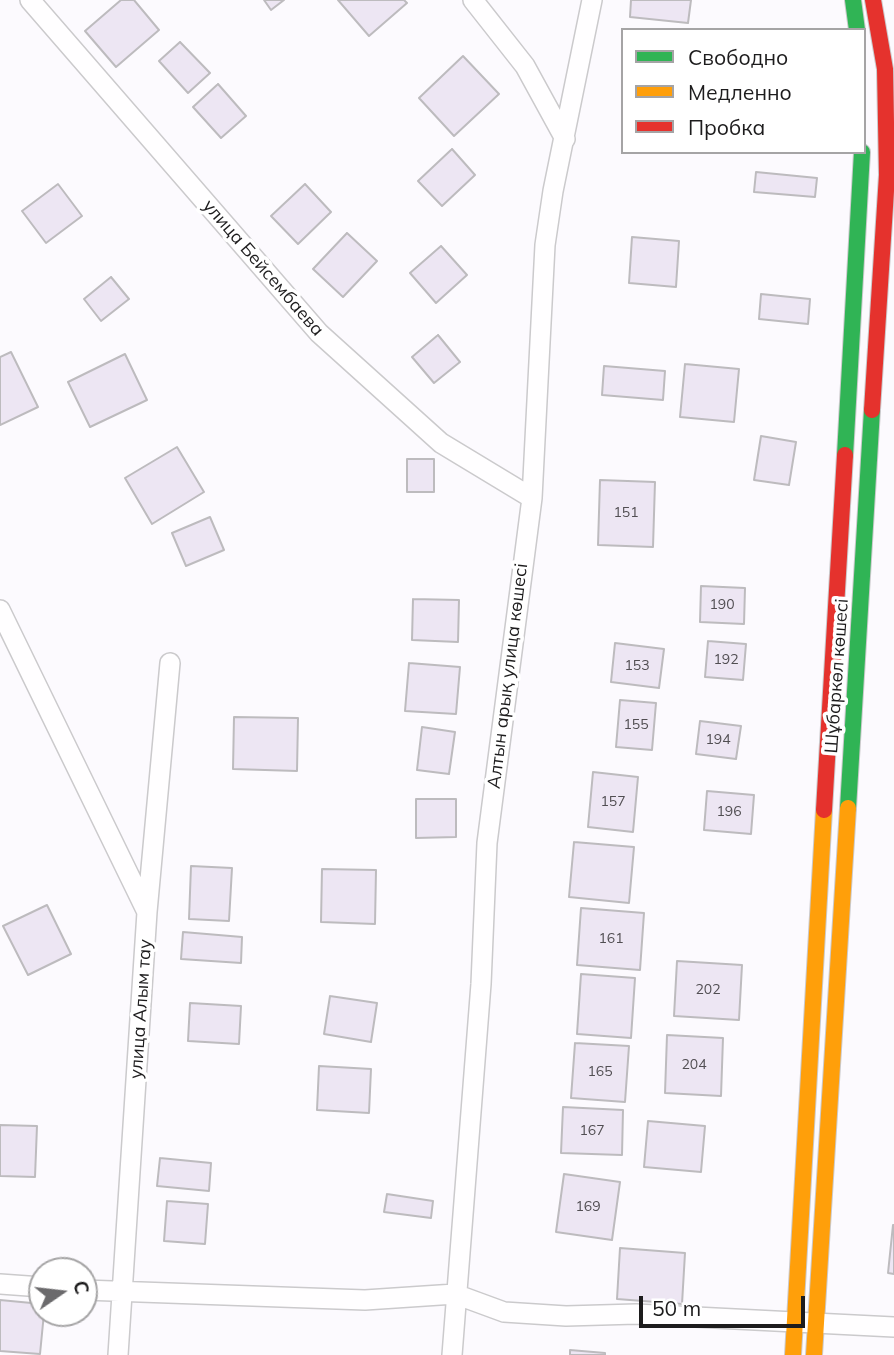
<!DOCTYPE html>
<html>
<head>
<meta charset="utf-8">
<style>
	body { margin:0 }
	#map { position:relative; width:894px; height:1355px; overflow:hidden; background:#fcfafe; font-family:Mulish,sans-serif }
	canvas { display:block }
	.legend { position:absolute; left:621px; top:28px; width:245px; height:126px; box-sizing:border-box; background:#fff; border:2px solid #a5a4a5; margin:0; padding:9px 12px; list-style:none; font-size:21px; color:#1d1c1d }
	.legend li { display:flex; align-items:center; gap:14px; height:35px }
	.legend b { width:35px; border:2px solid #a5a4a5 }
	.north { position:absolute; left:28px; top:1257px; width:70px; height:70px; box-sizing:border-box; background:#fff; border:2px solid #a5a4a5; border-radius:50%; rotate:76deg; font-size:19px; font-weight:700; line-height:28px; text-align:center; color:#1d1c1d }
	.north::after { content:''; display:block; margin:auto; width:24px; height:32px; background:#6b6a6c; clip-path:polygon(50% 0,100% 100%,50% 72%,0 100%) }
	.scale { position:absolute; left:639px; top:1296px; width:166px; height:32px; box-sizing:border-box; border:4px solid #1d1c1d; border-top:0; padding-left:9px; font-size:21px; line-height:24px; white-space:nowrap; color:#1d1c1d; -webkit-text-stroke:5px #fff; paint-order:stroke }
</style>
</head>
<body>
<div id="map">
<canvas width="894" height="1355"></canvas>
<ul class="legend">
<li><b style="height:9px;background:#30b455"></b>Свободно</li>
<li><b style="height:9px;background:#ff9f0a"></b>Медленно</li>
<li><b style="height:9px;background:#e5322d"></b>Пробка</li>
</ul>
<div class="north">С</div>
<div class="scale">50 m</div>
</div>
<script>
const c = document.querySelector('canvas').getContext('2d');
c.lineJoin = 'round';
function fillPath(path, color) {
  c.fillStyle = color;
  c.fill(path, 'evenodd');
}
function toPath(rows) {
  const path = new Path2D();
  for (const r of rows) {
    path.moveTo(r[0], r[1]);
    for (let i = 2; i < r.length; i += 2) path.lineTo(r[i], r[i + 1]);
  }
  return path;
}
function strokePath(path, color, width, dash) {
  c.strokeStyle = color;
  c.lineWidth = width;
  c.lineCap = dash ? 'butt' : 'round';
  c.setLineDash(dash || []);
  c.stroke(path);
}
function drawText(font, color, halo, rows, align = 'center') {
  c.font = font + ' Mulish,sans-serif';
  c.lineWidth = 7;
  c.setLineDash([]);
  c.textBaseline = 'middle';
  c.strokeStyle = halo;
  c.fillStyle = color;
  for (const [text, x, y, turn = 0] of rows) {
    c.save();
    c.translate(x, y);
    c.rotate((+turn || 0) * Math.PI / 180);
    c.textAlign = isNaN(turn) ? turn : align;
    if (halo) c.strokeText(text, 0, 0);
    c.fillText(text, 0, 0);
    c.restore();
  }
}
const building = toPath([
	[121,0,134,0,159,30,116,67,85,31,121,0],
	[264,0,284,0,271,10,264,0],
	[338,0,404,0,407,3,369,36,338,0],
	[631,0,691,0,688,23,630,17,631,0],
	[180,42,210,73,188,93,159,61,180,42],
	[463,56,499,94,454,136,419,98,463,56],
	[218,84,246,116,221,138,193,107,218,84],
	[452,149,475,175,442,206,418,181,452,149],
	[756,172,817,178,815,197,754,192,756,172],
	[58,184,82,216,46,243,22,211,58,184],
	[305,184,331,212,298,244,271,216,305,184],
	[347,233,377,261,343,297,313,269,347,233],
	[632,237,679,241,676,287,629,283,632,237],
	[441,246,467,275,436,303,410,273,441,246],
	[111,277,129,299,101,321,84,299,111,277],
	[761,294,810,299,808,324,759,319,761,294],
	[438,335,460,362,434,383,412,357,438,335],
	[11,352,38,407,0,425,0,357,11,352],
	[125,354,147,400,90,427,68,382,125,354],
	[685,364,739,369,734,422,680,417,685,364],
	[604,366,665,371,663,400,602,395,604,366],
	[761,436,796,442,789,485,754,480,761,436],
	[177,447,204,492,152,524,125,478,177,447],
	[407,459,434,459,434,492,407,492,407,459],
	[600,480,655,482,653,547,598,545,600,480],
	[210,517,224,550,186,566,172,533,210,517],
	[701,586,745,588,744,624,700,622,701,586],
	[413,599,459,600,458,642,412,640,413,599],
	[708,641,746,644,743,680,705,677,708,641],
	[615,643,664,649,659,688,611,682,615,643],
	[409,663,460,667,456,714,405,711,409,663],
	[620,700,656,703,652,750,616,747,620,700],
	[234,717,298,718,297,771,233,769,234,717],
	[700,721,741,726,736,759,696,754,700,721],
	[422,727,455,732,449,774,417,770,422,727],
	[593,772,638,777,633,832,588,827,593,772],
	[707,791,754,795,751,834,704,830,707,791],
	[416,799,456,799,456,837,416,838,416,799],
	[574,842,634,847,629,903,569,897,574,842],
	[191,866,232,868,229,921,189,919,191,866],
	[322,869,376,870,375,924,321,922,322,869],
	[47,905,71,954,28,975,3,926,47,905],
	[581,908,644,913,640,970,577,965,581,908],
	[183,932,242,937,241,963,181,959,183,932],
	[677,961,742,965,739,1020,674,1016,677,961],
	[581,974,635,978,631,1038,577,1034,581,974],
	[330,996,377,1003,371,1042,324,1034,330,996],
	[190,1003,241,1006,239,1044,188,1041,190,1003],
	[667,1035,723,1038,721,1096,665,1093,667,1035],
	[575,1043,629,1046,625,1102,571,1098,575,1043],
	[319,1066,371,1069,369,1113,317,1110,319,1066],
	[563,1107,623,1110,622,1155,561,1153,563,1107],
	[648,1121,705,1126,701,1172,644,1167,648,1121],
	[0,1125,37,1126,35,1177,0,1176,0,1125],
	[160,1158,211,1163,209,1191,157,1186,160,1158],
	[564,1174,620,1182,612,1240,556,1232,564,1174],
	[387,1194,433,1201,431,1218,384,1212,387,1194],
	[167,1201,208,1204,205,1244,164,1241,167,1201],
	[893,1225,894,1225,894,1274,888,1273,893,1225],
	[620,1248,685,1253,682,1304,617,1299,620,1248],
	[0,1300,42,1304,42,1313,44,1313,40,1354,0,1351,0,1300],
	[570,1350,605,1353,605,1355,570,1355,570,1350]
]);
fillPath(building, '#ede6f3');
strokePath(building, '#bdbbbe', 2);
const street = toPath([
	[30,0,319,333,441,443,532,498],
	[473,0,525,66,565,139],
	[0,610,147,912],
	[0,1284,42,1287],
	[84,1290,365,1300,455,1294,504,1312,566,1316,636,1314,894,1327],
	[118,1355,147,912,170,663],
	[452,1355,481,984,487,843,532,498,545,245,553,191,592,0]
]);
const fast = toPath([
	[853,0,857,30],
	[845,455,862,152],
	[848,808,872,410]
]);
const slow = toPath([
	[793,1355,824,810],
	[814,1355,848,808]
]);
const jam = toPath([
	[872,410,887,175,885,69,873,0],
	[824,810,845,455]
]);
strokePath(street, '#cbcacc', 22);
strokePath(fast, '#cbcacc', 18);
strokePath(slow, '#cbcacc', 18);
strokePath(jam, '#cbcacc', 18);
strokePath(street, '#fffeff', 19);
strokePath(fast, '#30b455', 16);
strokePath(slow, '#ff9f0a', 16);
strokePath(jam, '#e5322d', 16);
drawText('14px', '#514e52', null, [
	["151",626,513],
	["190",722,605],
	["192",726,660],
	["153",637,666],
	["155",636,725],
	["194",718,740],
	["157",613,802],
	["196",729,812],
	["161",611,939],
	["202",708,990],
	["204",694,1065],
	["165",600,1072],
	["167",592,1131],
	["169",588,1207]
]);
drawText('18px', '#1d1c1d', '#fff', [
	["улица Бейсембаева",263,268,49],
	["Алтын арық улица көшесі",508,676,-83],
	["Шұбаркөл көшесі",837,676,-86],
	["улица Алым тау",141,1009,-86]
]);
</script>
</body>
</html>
